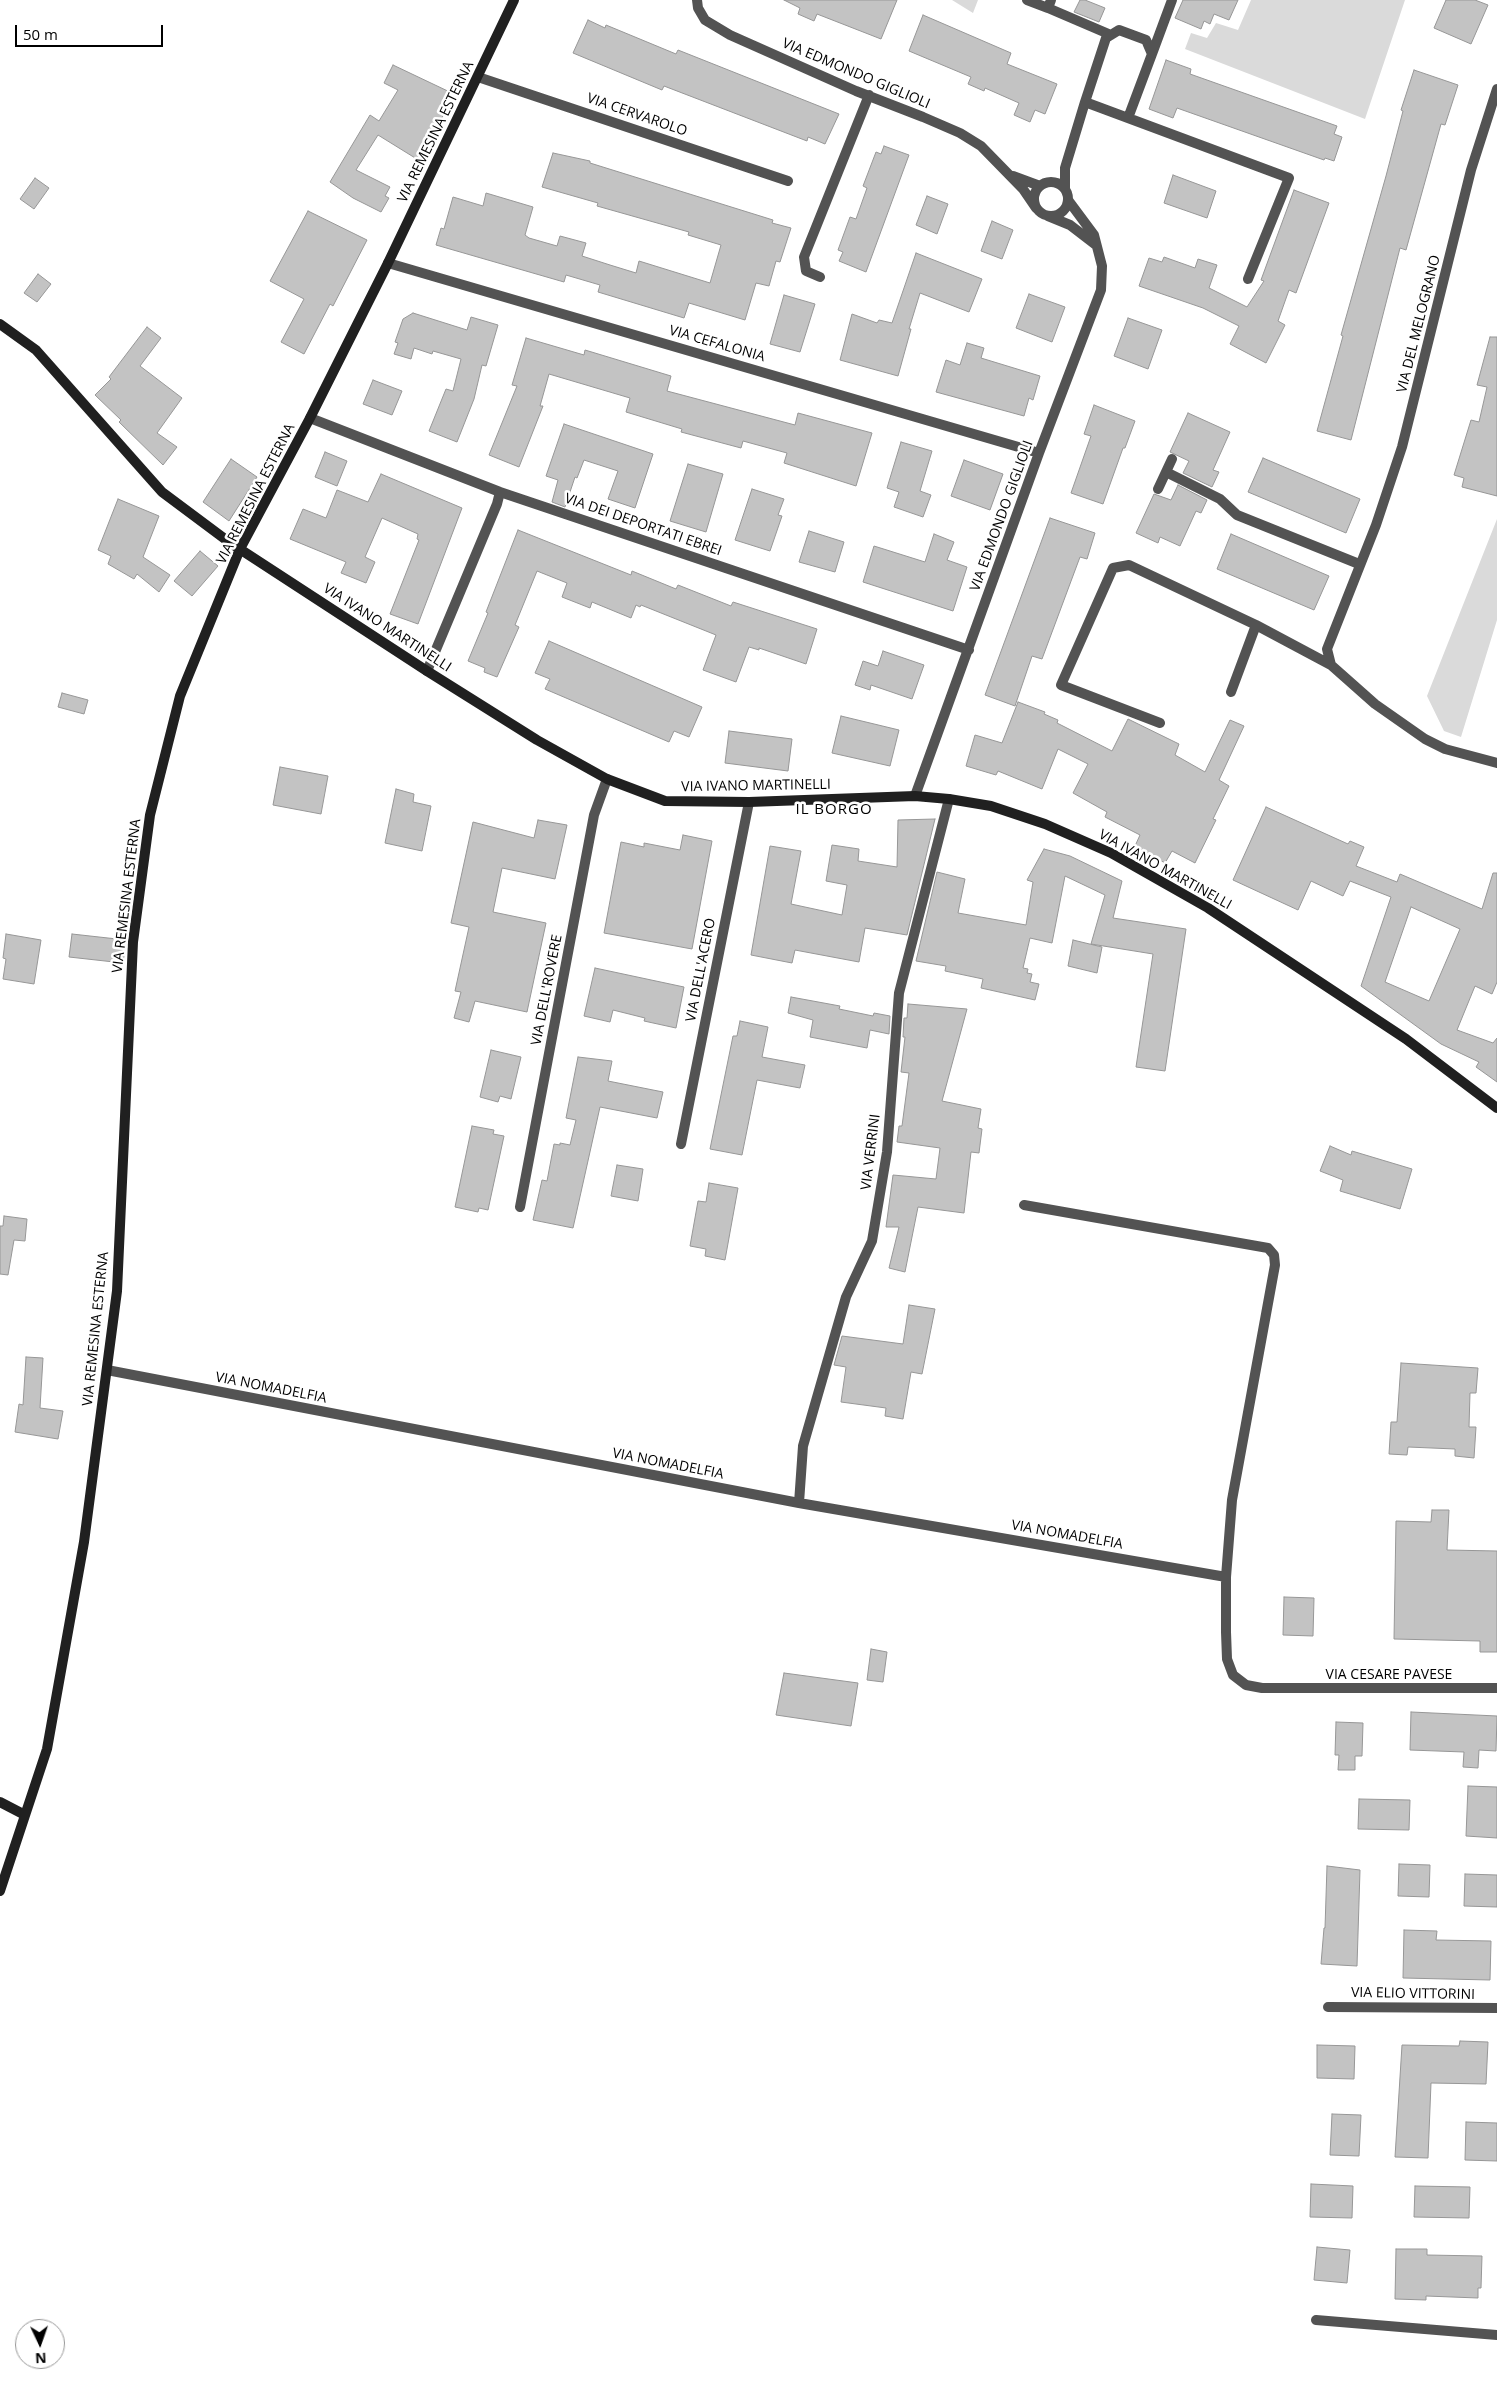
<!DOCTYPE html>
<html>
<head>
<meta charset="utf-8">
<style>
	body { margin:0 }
	#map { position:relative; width:1497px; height:2384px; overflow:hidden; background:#fff; font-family:"Open Sans",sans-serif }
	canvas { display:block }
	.north { position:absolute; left:15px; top:2319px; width:50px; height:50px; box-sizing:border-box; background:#fff; border:1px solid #999; border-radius:50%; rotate:177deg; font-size:14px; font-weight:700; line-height:20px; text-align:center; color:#000 }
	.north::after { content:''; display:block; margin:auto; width:18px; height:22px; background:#000; clip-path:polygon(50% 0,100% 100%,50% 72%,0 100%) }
	.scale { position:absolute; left:15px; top:25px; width:148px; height:22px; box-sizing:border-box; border:2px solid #000; border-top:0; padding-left:6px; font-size:15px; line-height:18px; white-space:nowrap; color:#000; -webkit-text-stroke:4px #fff; paint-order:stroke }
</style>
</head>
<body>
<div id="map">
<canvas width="1497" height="2384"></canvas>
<div class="north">N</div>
<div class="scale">50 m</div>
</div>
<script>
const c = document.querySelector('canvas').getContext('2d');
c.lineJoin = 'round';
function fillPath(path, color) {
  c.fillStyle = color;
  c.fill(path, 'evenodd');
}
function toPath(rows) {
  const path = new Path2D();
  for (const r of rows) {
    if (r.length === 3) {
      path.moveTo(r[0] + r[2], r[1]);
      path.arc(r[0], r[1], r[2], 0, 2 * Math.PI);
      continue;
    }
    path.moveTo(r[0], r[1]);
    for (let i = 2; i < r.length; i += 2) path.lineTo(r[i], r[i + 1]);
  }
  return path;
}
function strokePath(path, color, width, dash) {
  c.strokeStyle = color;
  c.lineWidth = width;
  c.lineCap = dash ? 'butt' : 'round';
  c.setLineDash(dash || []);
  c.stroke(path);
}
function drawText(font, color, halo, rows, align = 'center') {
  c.font = font + ' "Open Sans",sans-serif';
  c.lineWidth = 5;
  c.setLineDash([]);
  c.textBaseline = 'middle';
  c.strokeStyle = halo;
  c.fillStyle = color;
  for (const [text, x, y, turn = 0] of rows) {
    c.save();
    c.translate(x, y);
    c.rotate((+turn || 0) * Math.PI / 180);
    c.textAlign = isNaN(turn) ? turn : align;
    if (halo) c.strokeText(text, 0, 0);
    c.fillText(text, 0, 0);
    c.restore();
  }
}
fillPath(toPath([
	[952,0,978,0,973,13],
	[1251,0,1405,0,1365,119,1185,49,1191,33,1207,38,1216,23,1238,30],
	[1497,519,1497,620,1461,737,1444,731,1427,696]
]), '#dadada');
const building = toPath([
	[784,0,897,0,881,39,817,14,814,21,798,14,800,8,784,0],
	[1080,0,1085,0,1105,8,1099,22,1074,12,1080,0],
	[1183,0,1238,0,1229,20,1214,14,1210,24,1204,21,1201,29,1175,18,1183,0],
	[1446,0,1475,0,1488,5,1471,44,1434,28,1446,0],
	[923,15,1011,53,1007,64,1057,84,1045,114,1035,110,1030,122,1014,115,1019,103,985,88,984,91,968,84,971,77,909,51,923,15],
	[588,20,605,28,606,25,676,54,678,50,839,114,825,144,808,137,807,141,664,86,662,90,573,53,588,20],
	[1166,60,1191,69,1190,74,1337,126,1334,134,1342,137,1334,161,1325,158,1324,160,1177,108,1173,118,1149,109,1166,60],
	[393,65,454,94,420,161,378,135,356,170,390,187,385,196,389,198,381,212,353,198,330,182,370,115,379,121,398,90,384,83,393,65],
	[1414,70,1458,85,1445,125,1441,124,1406,250,1400,248,1351,440,1317,431,1343,336,1341,335,1386,176,1403,111,1401,110,1414,70],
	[884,146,909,155,866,272,839,261,843,252,838,250,850,217,856,219,867,188,863,186,876,152,881,154,884,146],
	[553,153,590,161,590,163,773,220,772,223,791,228,780,262,776,261,769,286,756,283,745,320,689,303,684,318,598,292,600,285,566,275,564,282,436,245,441,228,444,229,453,197,483,206,486,193,533,207,525,235,529,238,557,246,560,236,586,243,582,256,610,265,636,273,639,261,710,283,721,245,688,235,689,232,597,206,598,203,542,187,553,153],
	[1173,175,1216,191,1207,218,1164,203,1173,175],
	[35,178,49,188,34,209,20,199,35,178],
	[1294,190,1329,203,1296,293,1289,290,1278,321,1285,325,1266,363,1230,344,1239,326,1203,308,1139,286,1149,258,1162,262,1164,257,1195,268,1198,259,1217,265,1209,288,1247,307,1264,281,1261,280,1294,190],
	[927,196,948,204,937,234,916,225,927,196],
	[308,211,367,240,333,306,330,304,304,354,281,342,304,299,270,281,308,211],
	[992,221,1013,230,1002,259,981,251,992,221],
	[916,253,982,279,969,312,920,293,909,329,911,329,898,376,840,360,852,314,877,323,879,320,892,323,916,253],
	[38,274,51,284,37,302,24,293,38,274],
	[1029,294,1065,307,1052,342,1016,328,1029,294],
	[784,295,815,304,800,352,770,344,784,295],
	[413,313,467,330,471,317,498,325,486,366,482,365,474,399,457,442,429,431,446,389,453,391,461,359,433,351,432,354,414,348,411,359,394,354,398,343,395,342,403,319,413,313],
	[1128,318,1162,330,1148,369,1114,356,1128,318],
	[147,327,161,338,140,366,182,398,157,433,177,447,163,465,119,422,121,420,95,395,111,379,109,377,147,327],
	[1490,337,1497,337,1497,496,1462,487,1464,478,1454,475,1471,420,1479,422,1487,387,1477,385,1490,337],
	[526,338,584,355,585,350,671,376,667,391,795,425,798,413,872,433,856,486,784,463,787,453,743,441,741,448,681,432,682,429,626,412,630,398,549,374,540,406,543,406,519,467,489,455,517,386,512,385,526,338],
	[967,343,984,348,981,358,1040,376,1033,400,1029,398,1024,416,936,392,946,360,960,365,967,343],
	[373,380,402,391,392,415,363,404,373,380],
	[1094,405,1135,421,1125,448,1123,448,1103,504,1071,493,1091,436,1084,434,1094,405],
	[1188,413,1230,432,1213,470,1219,472,1212,487,1183,473,1189,461,1170,452,1188,413],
	[564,424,653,454,635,508,608,499,618,471,584,460,577,478,575,477,565,507,552,502,558,480,546,476,564,424],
	[901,442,932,451,920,491,931,495,923,517,894,507,899,492,887,488,901,442],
	[325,452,347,461,337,486,315,477,325,452],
	[1263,458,1360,499,1346,533,1248,492,1263,458],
	[231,459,257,477,229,521,203,502,231,459],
	[964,460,1003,474,990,510,951,496,964,460],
	[688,464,723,474,706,532,670,521,688,464],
	[381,474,462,508,418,624,390,614,419,540,417,539,418,534,382,518,365,557,375,562,366,583,341,573,346,562,290,539,303,509,326,518,337,490,368,502,381,474],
	[1178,485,1207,500,1201,513,1196,511,1180,546,1160,537,1158,543,1136,533,1154,494,1171,500,1178,485],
	[752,489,784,499,778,515,782,516,770,551,735,540,752,489],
	[118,499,159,516,143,557,170,575,159,592,137,574,134,579,108,564,111,556,98,550,118,499],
	[1050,518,1095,533,1087,559,1080,557,1042,659,1032,656,1015,706,985,695,1050,518],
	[518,530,631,575,632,571,676,589,678,585,731,606,733,602,817,629,806,664,759,648,759,650,749,647,736,682,703,670,716,635,641,605,640,607,636,605,631,618,592,602,590,608,562,597,567,583,537,571,515,625,519,627,497,677,484,672,485,668,468,661,488,613,486,612,518,530],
	[809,531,844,542,835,572,799,562,809,531],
	[934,534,954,542,947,560,967,567,953,611,863,582,874,546,925,562,934,534],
	[1231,534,1329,576,1314,610,1217,569,1231,534],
	[200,551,218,566,192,596,174,581,200,551],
	[549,641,702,707,689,737,674,731,669,742,545,689,550,679,535,673,549,641],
	[883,651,924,665,912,699,871,685,870,690,855,685,863,661,878,666,883,651],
	[62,693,88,700,84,714,58,707,62,693],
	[1018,702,1045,712,1044,714,1058,720,1057,723,1112,751,1128,719,1179,744,1175,755,1205,772,1230,720,1244,726,1219,780,1229,786,1213,819,1216,820,1195,863,1172,851,1165,863,1135,846,1140,835,1105,817,1107,812,1073,793,1088,764,1058,749,1042,789,998,771,996,775,966,766,975,735,1002,743,1018,702],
	[841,716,899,730,890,766,832,753,841,716],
	[729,731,792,739,788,771,725,763,729,731],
	[280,767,328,776,321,814,273,805,280,767],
	[396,789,414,794,413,802,431,806,422,851,385,843,396,789],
	[1266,807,1348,844,1350,841,1364,847,1356,866,1397,882,1400,874,1482,909,1493,873,1497,873,1497,982,1492,994,1475,986,1457,1030,1493,1043,1497,1038,1497,1082,1476,1067,1479,1062,1441,1044,1361,986,1391,897,1350,881,1343,896,1311,881,1298,910,1233,880,1266,807],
	[1411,907,1460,929,1429,1001,1385,982,1411,907],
	[935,819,907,935,865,928,859,962,795,950,792,963,751,955,770,846,801,851,791,904,842,915,847,885,826,881,832,845,859,849,858,861,897,867,898,820,935,819],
	[538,820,567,825,555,879,502,868,493,912,546,923,527,1012,475,1001,469,1022,454,1018,461,992,455,991,469,927,451,923,473,822,534,838,538,820],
	[683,835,712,841,692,949,604,933,621,842,644,847,644,843,680,850,683,835],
	[1044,849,1070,856,1122,881,1113,918,1186,929,1165,1071,1136,1067,1153,954,1091,944,1105,895,1065,876,1052,943,1030,938,1023,968,1028,969,1027,973,1032,974,1030,982,1039,984,1035,1000,981,988,983,979,945,971,946,966,916,961,937,872,965,879,958,913,1026,925,1033,882,1027,880,1044,849],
	[6,934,41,940,34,984,3,979,6,959,3,958,6,934],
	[72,934,126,940,123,963,69,957,72,934],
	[1073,940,1102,947,1097,973,1068,966,1073,940],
	[595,968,684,987,676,1028,644,1021,645,1018,613,1010,610,1022,584,1016,595,968],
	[791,997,840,1006,839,1009,873,1016,874,1013,890,1016,889,1034,870,1030,867,1048,810,1037,813,1020,788,1013,791,997],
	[908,1004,967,1009,942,1101,981,1109,978,1128,982,1129,979,1153,971,1152,964,1213,918,1207,905,1272,889,1268,899,1227,886,1227,893,1175,936,1179,940,1148,897,1142,899,1126,902,1126,909,1073,901,1072,905,1037,903,1037,904,1018,907,1018,908,1004],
	[740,1021,768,1027,762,1057,805,1065,800,1088,757,1080,742,1155,710,1149,733,1036,737,1036,740,1021],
	[491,1050,521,1057,511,1099,500,1096,498,1102,480,1097,491,1050],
	[578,1057,612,1061,608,1081,663,1092,657,1118,600,1107,573,1228,533,1220,542,1180,547,1181,554,1144,560,1145,560,1143,570,1145,576,1120,566,1118,578,1057],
	[472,1126,494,1130,493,1134,504,1136,488,1210,479,1208,478,1212,455,1207,472,1126],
	[1330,1146,1351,1155,1352,1151,1412,1169,1400,1209,1340,1191,1343,1180,1320,1171,1330,1146],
	[617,1165,643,1169,638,1201,611,1196,617,1165],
	[709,1183,738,1188,725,1260,705,1256,706,1249,690,1246,698,1201,706,1202,709,1183],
	[4,1216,27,1219,25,1241,14,1240,8,1275,0,1274,0,1226,3,1226,4,1216],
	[909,1305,935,1309,922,1374,911,1372,903,1419,885,1416,886,1408,841,1402,846,1367,834,1365,842,1336,903,1344,909,1305],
	[26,1357,43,1358,40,1408,63,1411,58,1439,15,1432,19,1404,23,1405,26,1357],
	[1401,1363,1478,1368,1476,1393,1470,1393,1469,1427,1476,1427,1474,1458,1455,1456,1455,1449,1408,1447,1407,1455,1389,1454,1391,1422,1397,1422,1401,1363],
	[1432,1510,1449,1510,1447,1550,1497,1551,1497,1652,1480,1652,1480,1641,1394,1639,1396,1521,1431,1522,1432,1510],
	[1284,1597,1314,1598,1313,1636,1283,1635,1284,1597],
	[871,1649,887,1652,883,1682,867,1680,871,1649],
	[784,1673,858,1683,851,1726,776,1715,784,1673],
	[1411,1712,1497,1716,1496,1751,1479,1750,1478,1768,1463,1767,1464,1752,1410,1750,1411,1712],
	[1336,1722,1363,1723,1362,1756,1355,1756,1355,1770,1338,1770,1339,1755,1335,1755,1336,1722],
	[1468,1786,1497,1787,1497,1838,1466,1836,1468,1786],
	[1359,1799,1410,1800,1409,1830,1358,1829,1359,1799],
	[1399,1864,1430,1865,1429,1897,1398,1896,1399,1864],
	[1327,1866,1360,1870,1357,1966,1321,1964,1324,1928,1325,1928,1327,1866],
	[1465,1874,1497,1875,1497,1907,1464,1906,1465,1874],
	[1404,1930,1437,1931,1436,1940,1491,1941,1490,1980,1403,1978,1404,1930],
	[1460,2041,1488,2042,1486,2084,1431,2083,1428,2158,1395,2157,1402,2045,1459,2046,1460,2041],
	[1317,2045,1355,2046,1354,2079,1317,2078,1317,2045],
	[1332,2114,1361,2115,1359,2156,1330,2155,1332,2114],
	[1466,2122,1497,2123,1497,2161,1465,2160,1466,2122],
	[1311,2184,1353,2186,1352,2218,1310,2217,1311,2184],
	[1415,2186,1470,2187,1469,2218,1414,2217,1415,2186],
	[1317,2247,1350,2250,1347,2283,1314,2280,1317,2247],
	[1396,2249,1427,2249,1427,2255,1482,2256,1481,2288,1478,2288,1478,2298,1426,2296,1426,2300,1395,2299,1396,2249]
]);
fillPath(building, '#c3c3c3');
strokePath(building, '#979797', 1);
strokePath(toPath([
	[697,0,698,8,705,20,730,35,856,91,923,117,960,133,981,146,1023,189,1036,208],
	[1027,0,1048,8],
	[1051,0,1048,8,1111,35],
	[1152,54,1172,0],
	[478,77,788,181],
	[1497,89,1471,170,1402,447,1376,525,1327,649,1331,665,1375,704,1425,739,1445,749,1497,763],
	[1128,118,1289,178,1248,279],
	[1013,176,1040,186],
	[1051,199,17],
	[1065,189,1065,168,1085,102,1106,38,1119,30,1146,40,1152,54,1128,118,1085,102],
	[1048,216,1070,225,1096,245],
	[388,263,1039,453],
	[820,277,806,271,804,257,869,95],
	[310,418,500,492,969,650],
	[1166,472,1220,499,1237,515,1359,564],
	[1158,489,1172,459],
	[427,671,497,504,500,492],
	[1231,692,1256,625],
	[1160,723,1061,685,1113,568,1129,565,1256,625,1331,665],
	[915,796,1039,453,1101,290,1102,266,1094,235,1068,200],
	[681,1144,749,802],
	[1024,1205,1268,1248,1274,1255,1275,1265,1232,1500,1226,1577,1226,1632,1227,1659,1233,1675,1246,1685,1262,1688,1497,1688],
	[520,1207,594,815,607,779],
	[107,1370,799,1503,1226,1577],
	[799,1503,803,1446,846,1297,872,1241,887,1152,899,993,949,799],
	[1328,2007,1497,2008],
	[1316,2320,1497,2335]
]), '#535353', 10);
strokePath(toPath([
	[0,324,36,350,162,492,229,542,427,671,537,740,607,779,665,801,749,802,915,796,949,799,991,806,1045,824,1111,853,1208,908,1406,1039,1497,1108],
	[0,1802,25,1815],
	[0,1891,47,1749,84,1542,117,1291,133,942,150,815,180,696,240,549,310,418,388,263,514,0]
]), '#202020', 10);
drawText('14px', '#000', '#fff', [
	["VIA EDMONDO GIGLIOLI",856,74,23],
	["VIA CERVAROLO",637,115,19],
	["VIA REMESINA ESTERNA",436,132,-64],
	["VIA DEL MELOGRANO",1419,324,-76],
	["VIA CEFALONIA",717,344,16],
	["VIA REMESINA ESTERNA",256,494,-63],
	["VIA EDMONDO GIGLIOLI",1002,516,-70],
	["VIA DEI DEPORTATI EBREI",643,525,19],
	["VIA IVANO MARTINELLI",387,628,33],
	["VIA IVANO MARTINELLI",756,786,-1],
	["VIA IVANO MARTINELLI",1165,870,29],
	["VIA REMESINA ESTERNA",127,896,-83],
	["VIA DELL'ACERO",701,970,-79],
	["VIA DELL'ROVERE",547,990,-79],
	["VIA VERRINI",871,1152,-83],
	["VIA REMESINA ESTERNA",96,1329,-84],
	["VIA NOMADELFIA",271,1388,11],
	["VIA NOMADELFIA",668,1464,11],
	["VIA NOMADELFIA",1067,1535,10],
	["VIA CESARE PAVESE",1389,1675],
	["VIA ELIO VITTORINI",1413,1994,1]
]);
c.letterSpacing = '1px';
drawText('15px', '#000', '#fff', [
	["IL BORGO",834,810]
]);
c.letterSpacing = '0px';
</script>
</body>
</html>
